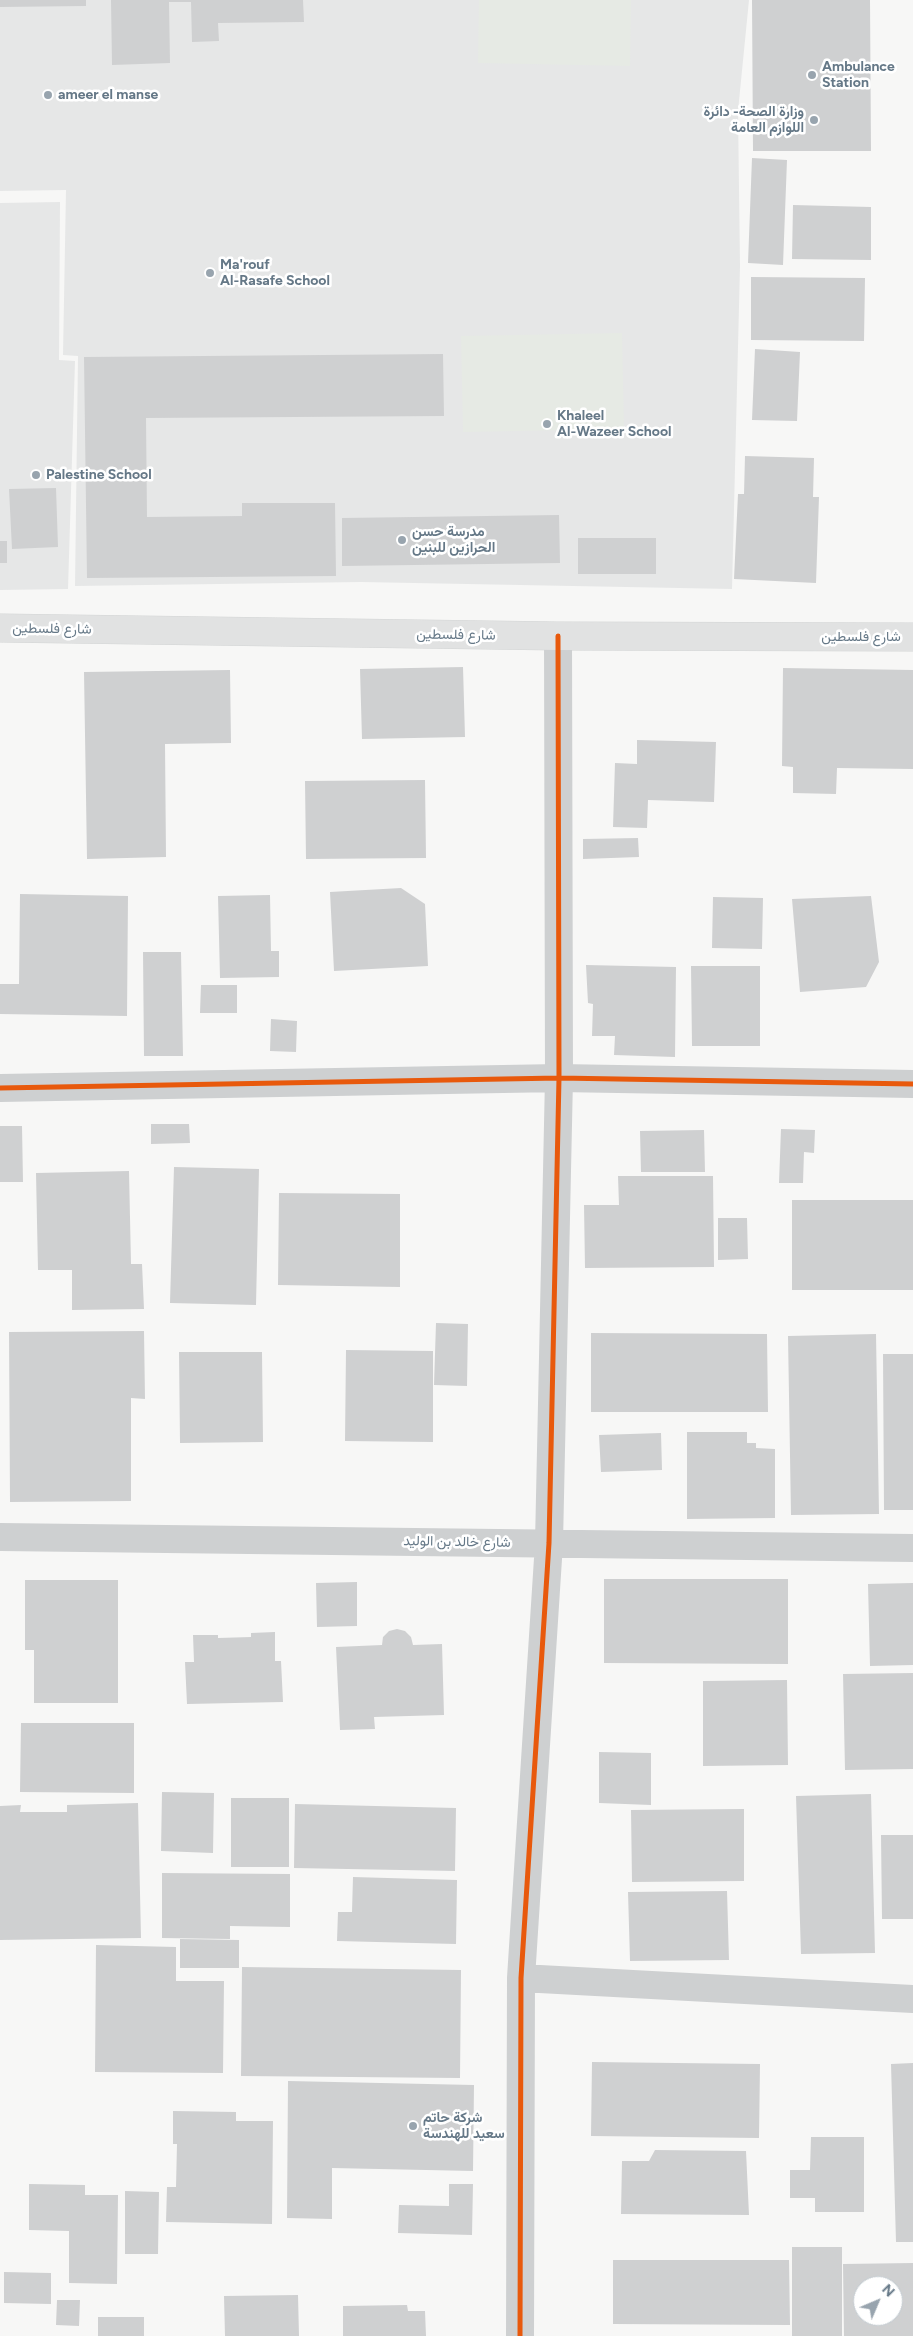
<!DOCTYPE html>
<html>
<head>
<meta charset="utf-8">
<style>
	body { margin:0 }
	#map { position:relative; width:913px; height:2336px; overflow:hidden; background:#f7f7f6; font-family:Figtree,sans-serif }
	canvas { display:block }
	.north { position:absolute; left:853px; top:2276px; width:50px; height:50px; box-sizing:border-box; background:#fff; border:1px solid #c1c9cf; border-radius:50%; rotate:45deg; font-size:14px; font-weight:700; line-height:20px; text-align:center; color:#657887 }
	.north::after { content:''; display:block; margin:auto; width:18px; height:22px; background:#98a4ae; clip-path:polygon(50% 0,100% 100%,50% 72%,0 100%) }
</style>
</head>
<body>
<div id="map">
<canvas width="913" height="2336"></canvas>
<div class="north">N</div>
</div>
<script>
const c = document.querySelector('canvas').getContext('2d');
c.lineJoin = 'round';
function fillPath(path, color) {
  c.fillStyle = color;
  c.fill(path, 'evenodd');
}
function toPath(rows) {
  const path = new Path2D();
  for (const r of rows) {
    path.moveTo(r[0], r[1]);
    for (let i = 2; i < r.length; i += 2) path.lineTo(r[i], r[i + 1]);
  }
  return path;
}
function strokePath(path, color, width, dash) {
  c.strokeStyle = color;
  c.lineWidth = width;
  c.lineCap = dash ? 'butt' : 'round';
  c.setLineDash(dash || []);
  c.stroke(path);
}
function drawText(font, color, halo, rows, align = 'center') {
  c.font = font + ' Figtree,Vazirmatn,sans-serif';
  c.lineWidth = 5;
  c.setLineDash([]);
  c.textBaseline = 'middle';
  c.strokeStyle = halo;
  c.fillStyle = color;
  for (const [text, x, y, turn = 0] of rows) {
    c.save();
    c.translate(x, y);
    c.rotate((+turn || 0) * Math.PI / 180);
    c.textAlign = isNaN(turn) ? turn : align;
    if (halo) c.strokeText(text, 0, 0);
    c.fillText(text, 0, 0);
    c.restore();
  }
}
fillPath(toPath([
	[0,0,749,0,738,111,740,266,732,589,361,582,75,586,78,356,63,355,66,190,0,191],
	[60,202,59,360,75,361,68,589,0,590,0,203]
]), '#e6e7e7');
fillPath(toPath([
	[479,0,631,0,630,66,478,63],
	[622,333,624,429,463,432,461,336]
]), '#e6eae4');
fillPath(toPath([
	[0,0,86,0,86,6,0,7],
	[111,0,303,0,304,22,218,23,219,41,192,42,191,2,169,2,170,63,112,65],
	[752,0,870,0,871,151,753,151],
	[752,158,787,160,783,265,748,263],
	[793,205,871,207,871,260,792,259],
	[751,277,865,278,864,341,751,340],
	[755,349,800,352,797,421,752,420],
	[443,354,444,416,146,418,147,517,242,516,242,503,335,503,336,576,87,578,84,357],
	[745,456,814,458,813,497,819,497,816,583,734,579,738,494,744,494],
	[56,488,58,547,12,549,9,489],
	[559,515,560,563,342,566,342,518],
	[578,538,656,538,656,574,578,574],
	[0,541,7,541,7,563,0,563],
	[463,667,465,737,362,739,360,669],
	[783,668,913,670,913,769,837,768,836,794,793,793,793,767,782,766],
	[230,670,231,743,165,744,166,857,87,859,84,672],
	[637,740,716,742,714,802,648,800,647,828,613,827,615,763,637,764],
	[425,780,426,858,306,859,305,781],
	[638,838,639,857,583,859,583,839],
	[401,888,425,904,428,966,334,971,330,892],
	[20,894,128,896,127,1016,0,1014,0,984,19,984],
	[270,895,271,951,279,951,279,977,220,978,218,896],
	[871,896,879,962,866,987,800,992,792,899],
	[713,897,763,898,762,949,712,948],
	[143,952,181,952,183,1056,144,1056],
	[586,965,676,967,675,1057,614,1055,615,1036,592,1036,593,1004,588,1003],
	[691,966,760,966,760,1046,692,1046],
	[201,985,237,985,237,1013,200,1013],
	[271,1019,297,1021,296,1052,270,1051],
	[151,1124,189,1124,190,1143,151,1144],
	[0,1126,22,1126,23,1182,0,1182],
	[781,1129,815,1130,814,1153,804,1152,803,1183,779,1183],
	[704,1130,705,1172,641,1172,640,1131],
	[174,1167,259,1169,256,1305,170,1303],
	[129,1171,131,1264,142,1264,144,1309,72,1310,72,1270,38,1270,36,1173],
	[618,1176,713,1176,714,1267,585,1268,584,1205,619,1205],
	[279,1193,400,1194,400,1287,278,1285],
	[792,1200,913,1200,913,1290,792,1290],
	[718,1218,747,1218,748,1259,718,1260],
	[436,1323,468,1324,467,1386,434,1385],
	[144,1331,145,1399,131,1398,131,1501,10,1502,9,1332],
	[591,1333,767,1334,768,1412,591,1412],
	[876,1334,879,1514,791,1515,788,1336],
	[346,1350,433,1351,433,1442,345,1441],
	[179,1352,262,1352,263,1442,180,1443],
	[883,1354,913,1354,913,1510,884,1510],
	[687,1432,747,1432,747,1443,756,1443,756,1448,775,1449,775,1518,687,1519],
	[661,1433,662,1470,601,1472,599,1435],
	[604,1579,788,1579,788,1664,604,1663],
	[25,1580,118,1580,118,1703,34,1703,34,1650,25,1650],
	[357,1582,357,1626,317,1627,316,1583],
	[913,1583,913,1665,870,1666,868,1584],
	[397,1629,405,1631,411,1637,413,1645,442,1644,444,1715,374,1717,375,1729,340,1730,336,1647,382,1645,383,1637,389,1631],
	[275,1632,275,1661,281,1661,283,1702,187,1704,185,1662,194,1662,193,1635,218,1635,218,1638,251,1637,251,1633],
	[913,1673,913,1769,845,1770,843,1674],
	[787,1680,788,1765,703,1766,703,1681],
	[21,1723,134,1723,134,1793,20,1792],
	[599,1752,651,1753,651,1805,599,1803],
	[162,1792,214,1793,213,1853,161,1851],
	[871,1794,875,1953,801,1954,796,1796],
	[231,1798,289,1798,289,1867,231,1867],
	[138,1803,141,1938,0,1940,0,1806,21,1805,20,1812,67,1812,67,1805],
	[295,1804,456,1808,455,1871,294,1868],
	[744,1809,744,1881,632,1882,631,1810],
	[881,1835,913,1835,913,1919,882,1919],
	[162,1873,290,1874,290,1927,230,1926,230,1939,162,1938],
	[353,1877,457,1880,456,1944,337,1941,338,1912,352,1912],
	[727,1891,729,1960,630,1961,628,1892],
	[180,1939,239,1940,239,1968,180,1968],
	[96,1945,176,1947,176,1981,224,1981,223,2073,95,2072],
	[242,1967,461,1970,460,2078,241,2076],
	[592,2062,760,2064,759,2138,591,2136],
	[913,2063,913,2242,896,2242,891,2064],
	[288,2081,474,2085,473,2171,332,2168,332,2219,287,2218],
	[173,2111,236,2112,236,2121,273,2121,272,2224,166,2222,167,2187,176,2187,177,2144,173,2144],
	[811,2137,864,2137,864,2212,815,2212,815,2198,790,2198,790,2170,810,2170],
	[655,2150,746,2151,749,2215,621,2214,622,2161,649,2161],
	[29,2184,85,2185,85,2195,118,2195,117,2284,69,2283,69,2231,29,2230],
	[449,2184,473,2184,472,2235,398,2233,399,2205,449,2206],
	[125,2191,159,2192,158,2254,125,2254],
	[792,2247,842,2247,842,2336,792,2336],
	[613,2260,789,2260,790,2325,613,2324],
	[913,2263,913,2336,844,2336,843,2264],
	[863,2286,893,2286,893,2316,863,2316],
	[4,2272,51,2273,51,2304,4,2303],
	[298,2295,299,2336,225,2336,224,2296],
	[57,2300,80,2300,79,2326,56,2325],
	[407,2305,408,2311,425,2311,426,2336,343,2336,343,2306],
	[98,2317,144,2317,144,2336,98,2336]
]), '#cfd0d1');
const secondary = toPath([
	[0,628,558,636,913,637]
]);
strokePath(secondary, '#d3d5d5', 29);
strokePath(toPath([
	[0,1088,559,1078,913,1084],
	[0,1537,913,1548],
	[521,1978,913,1999],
	[520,2336,521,1978,549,1543,559,1078,558,636]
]), '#ced0d1', 28);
strokePath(secondary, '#e1e2e2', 28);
strokePath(toPath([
	[0,1088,559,1078,913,1084],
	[520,2336,521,1978,549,1543,559,1078,558,636]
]), '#e8590c', 5);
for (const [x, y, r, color] of [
	[812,75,5,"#98a4ae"],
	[48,95,5,"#98a4ae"],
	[814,120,5,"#98a4ae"],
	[210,273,5,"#98a4ae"],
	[547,424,5,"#98a4ae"],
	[36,475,5,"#98a4ae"],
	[402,540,5,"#98a4ae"],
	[413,2126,5,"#98a4ae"]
]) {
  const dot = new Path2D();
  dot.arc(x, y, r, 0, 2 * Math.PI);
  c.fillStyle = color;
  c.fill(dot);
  strokePath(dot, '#fff', 2);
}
drawText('bold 14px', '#657887', '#fff', [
	["Ambulance",822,67],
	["Station",822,83],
	["ameer el manse",58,95],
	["وزارة الصحة- دائرة",804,112,"right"],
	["اللوازم العامة",804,128,"right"],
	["Ma'rouf",220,265],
	["Al-Rasafe School",220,281],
	["Khaleel",557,416],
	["Al-Wazeer School",557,432],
	["Palestine School",46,475],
	["مدرسة حسن",412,532],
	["الحرازين للبنين",412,548],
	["شركة حاتم",423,2118],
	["سعيد للهندسة",423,2134]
], 'left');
drawText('14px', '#657887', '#fff', [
	["شارع فلسطين",52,629,1],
	["شارع فلسطين",456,635,1],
	["شارع فلسطين",861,637],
	["شارع خالد بن الوليد",457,1542,1]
]);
</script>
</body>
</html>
